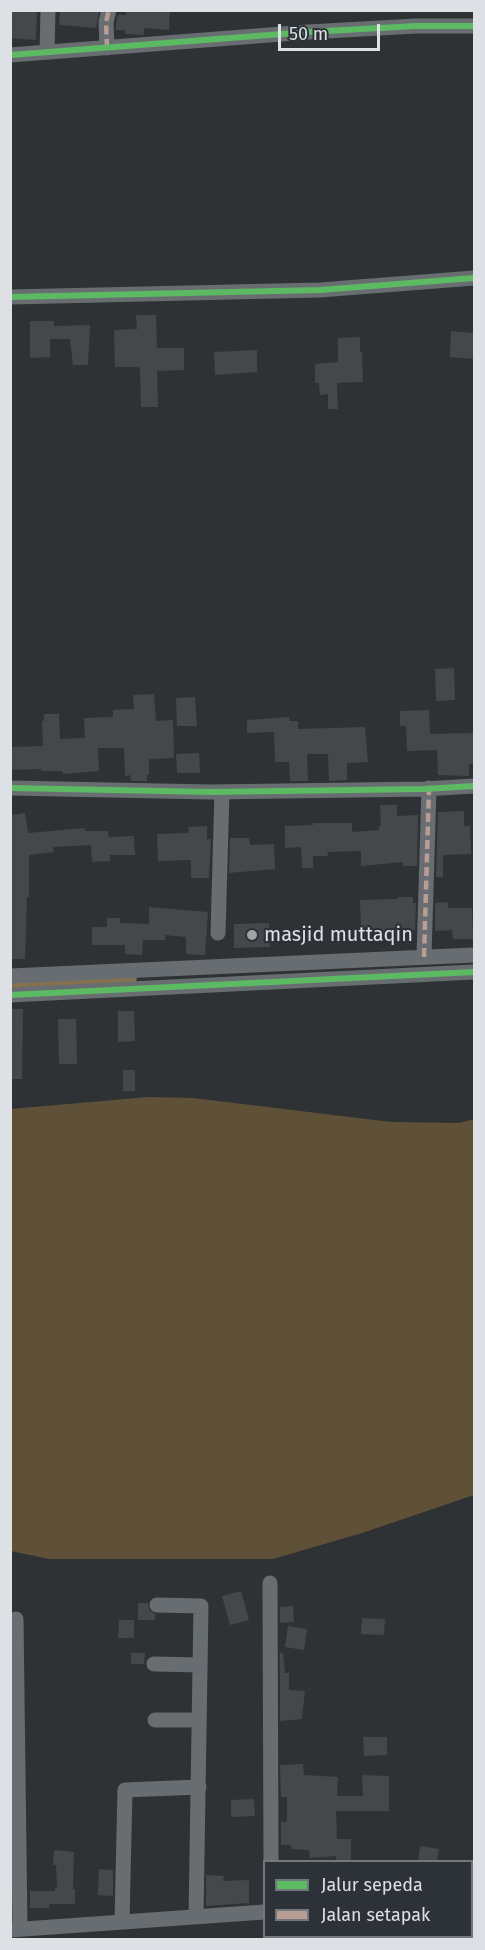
<!DOCTYPE html>
<html>
<head>
<meta charset="utf-8">
<style>
	body { margin:0 }
	#map { position:relative; width:485px; height:1950px; overflow:hidden; background:#2f3235; font-family:"Fira Sans",sans-serif }
	canvas { display:block }
	.frame { position:absolute; inset:0; border:12px solid #dde1e5; pointer-events:none }
	.legend { position:absolute; left:263px; top:1860px; width:210px; height:78px; box-sizing:border-box; background:#2c3238; border:2px solid #73787d; margin:0; padding:8px 10px; list-style:none; font-size:18px; color:#dde1e5 }
	.legend li { display:flex; align-items:center; gap:12px; height:30px }
	.legend b { width:30px; border:2px solid #73787d }
	.scale { position:absolute; left:278px; top:24px; width:102px; height:27px; box-sizing:border-box; border:3px solid #dde1e5; border-top:0; padding-left:8px; font-size:18px; line-height:21px; white-space:nowrap; color:#dde1e5; -webkit-text-stroke:4px #2c3238; paint-order:stroke }
</style>
</head>
<body>
<div id="map">
<canvas width="485" height="1950"></canvas>
<div class="frame"></div>
<ul class="legend">
<li><b style="height:8px;background:#5cba63"></b>Jalur sepeda</li>
<li><b style="height:8px;background:#b99d93"></b>Jalan setapak</li>
</ul>
<div class="scale">50 m</div>
</div>
<script>
const c = document.querySelector('canvas').getContext('2d');
c.lineJoin = 'round';
function fillPath(path, color) {
  c.fillStyle = color;
  c.fill(path, 'evenodd');
}
function toPath(rows) {
  const path = new Path2D();
  for (const r of rows) {
    path.moveTo(r[0], r[1]);
    for (let i = 2; i < r.length; i += 2) path.lineTo(r[i], r[i + 1]);
  }
  return path;
}
function strokePath(path, color, width, dash) {
  c.strokeStyle = color;
  c.lineWidth = width;
  c.lineCap = dash ? 'butt' : 'round';
  c.setLineDash(dash || []);
  c.stroke(path);
}
function drawText(font, color, halo, rows, align = 'center') {
  c.font = font + ' "Fira Sans",sans-serif';
  c.lineWidth = 4.5;
  c.setLineDash([]);
  c.textBaseline = 'middle';
  c.strokeStyle = halo;
  c.fillStyle = color;
  for (const [text, x, y, turn = 0] of rows) {
    c.save();
    c.translate(x, y);
    c.rotate((+turn || 0) * Math.PI / 180);
    c.textAlign = isNaN(turn) ? turn : align;
    if (halo) c.strokeText(text, 0, 0);
    c.fillText(text, 0, 0);
    c.restore();
  }
}
fillPath(toPath([
	[148,1097,193,1098,391,1122,459,1123,474,1119,474,1495,362,1533,273,1559,49,1559,11,1551,11,1109]
]), '#5f5137');
strokePath(toPath([
	[10,985,125,977]
]), '#84714d', 24);
fillPath(toPath([
	[60,10,99,10,96,28,59,25],
	[126,10,170,10,169,30,144,28,144,35,125,34,125,30,116,30,116,23,118,15,126,15],
	[11,11,37,12,36,40,10,38],
	[136,315,156,315,157,348,184,348,184,370,157,371,158,407,141,407,140,369,138,367,115,367,114,330,137,329],
	[30,321,54,321,54,326,90,325,88,365,73,365,70,339,50,339,50,357,30,358],
	[451,331,474,333,474,359,450,357],
	[360,337,360,352,362,352,363,382,337,383,338,409,328,409,328,394,320,395,319,383,315,383,315,364,338,362,338,338],
	[257,350,257,372,215,375,214,352],
	[454,668,455,700,436,701,435,669],
	[154,694,156,721,173,720,174,758,149,759,149,775,147,775,147,781,131,781,130,775,125,776,124,748,98,748,99,771,63,774,62,771,41,771,41,769,10,770,10,747,43,746,42,721,44,721,44,714,59,714,60,739,85,738,84,718,113,717,113,710,134,709,133,695],
	[195,697,197,726,177,726,176,698],
	[429,710,430,734,474,733,474,764,469,764,469,776,438,775,437,750,407,751,406,726,400,726,400,711],
	[289,717,290,721,298,721,298,729,365,727,368,762,347,763,347,780,329,781,328,754,307,754,308,781,290,781,289,762,275,762,274,732,247,733,247,720],
	[199,753,200,773,177,773,176,754],
	[380,805,397,805,397,816,418,815,417,866,403,866,403,862,361,866,361,851,327,852,328,856,313,856,313,868,302,868,301,847,285,848,285,826,313,825,313,823,352,823,352,832,379,830,379,826,381,826],
	[464,811,464,826,470,826,471,854,443,855,443,877,436,877,438,812],
	[25,813,28,833,85,828,85,831,108,831,109,837,134,836,135,855,110,855,110,861,92,862,91,845,53,847,54,852,29,855,29,897,27,897,25,959,10,959,10,815],
	[207,826,207,839,211,839,209,878,191,878,191,861,189,860,158,861,157,834,189,833,188,827],
	[230,838,249,838,250,845,274,844,275,869,229,873],
	[398,897,413,897,413,903,416,903,415,930,396,931,396,938,382,939,382,930,361,931,360,900,398,899],
	[448,902,448,908,472,908,473,939,453,939,452,930,435,931,435,903],
	[149,907,208,912,205,955,186,954,186,937,165,935,165,940,143,940,142,955,125,954,125,945,92,945,92,927,107,927,107,918,120,918,120,923,149,924],
	[269,923,270,947,234,948,234,924],
	[10,1009,23,1009,22,1079,10,1079],
	[118,1011,134,1011,135,1041,118,1042],
	[58,1019,76,1019,77,1064,59,1064],
	[123,1070,135,1070,135,1091,123,1091],
	[241,1591,249,1620,230,1625,222,1596],
	[138,1603,148,1603,149,1610,155,1614,155,1620,138,1620],
	[293,1606,294,1622,280,1623,280,1607],
	[362,1618,385,1619,384,1635,361,1634],
	[119,1620,134,1620,134,1638,118,1638],
	[288,1626,307,1629,304,1650,285,1647],
	[131,1653,145,1653,144,1664,131,1664],
	[280,1653,283,1653,285,1673,289,1673,289,1690,305,1691,302,1719,280,1721],
	[363,1737,387,1737,387,1755,364,1756],
	[303,1764,304,1775,338,1777,337,1796,363,1796,362,1775,389,1776,389,1811,336,1811,337,1839,351,1839,351,1862,336,1862,336,1856,310,1858,309,1850,291,1849,291,1845,281,1845,281,1822,287,1822,287,1797,281,1797,280,1765],
	[254,1799,255,1816,231,1817,231,1800],
	[420,1846,439,1849,437,1862,418,1862],
	[54,1850,74,1852,73,1889,75,1889,75,1904,49,1904,49,1908,30,1908,30,1891,55,1891,55,1888,57,1888,56,1865,53,1865],
	[99,1869,113,1870,113,1896,98,1895],
	[206,1875,224,1876,223,1881,249,1880,249,1903,206,1906]
]), '#45484b');
strokePath(toPath([
	[107,48,106,22,109,10],
	[47,52,48,10],
	[10,55,308,32,416,26,474,26],
	[10,297,320,290,474,278],
	[10,788,211,792,424,789,474,786],
	[218,933,222,792],
	[424,957,429,788],
	[10,976,474,955],
	[10,995,474,972],
	[270,1583,271,1862],
	[157,1605,201,1606,196,1917],
	[16,1619,20,1929],
	[154,1664,200,1665],
	[155,1720,199,1720],
	[472,1900,474,1900],
	[122,1922,125,1790,199,1787],
	[10,1930,264,1912]
]), '#686d71', 15);
strokePath(toPath([
	[107,48,106,22,109,10],
	[424,957,429,788]
]), '#b99d93', 4.5, [9, 4.5]);
strokePath(toPath([
	[10,55,308,32,416,26,474,26],
	[10,297,320,290,474,278],
	[10,788,211,792,424,789,474,786],
	[10,995,474,972]
]), '#5cba63', 6);
for (const [x, y, r, color] of [
	[252,935,6,"#a0a4a7"]
]) {
  const dot = new Path2D();
  dot.arc(x, y, r, 0, 2 * Math.PI);
  c.fillStyle = color;
  c.fill(dot);
  strokePath(dot, '#2c3238', 2);
}
drawText('20px', '#dde1e5', '#2c3238', [
	["masjid muttaqin",264,935]
], 'left');
</script>
</body>
</html>
